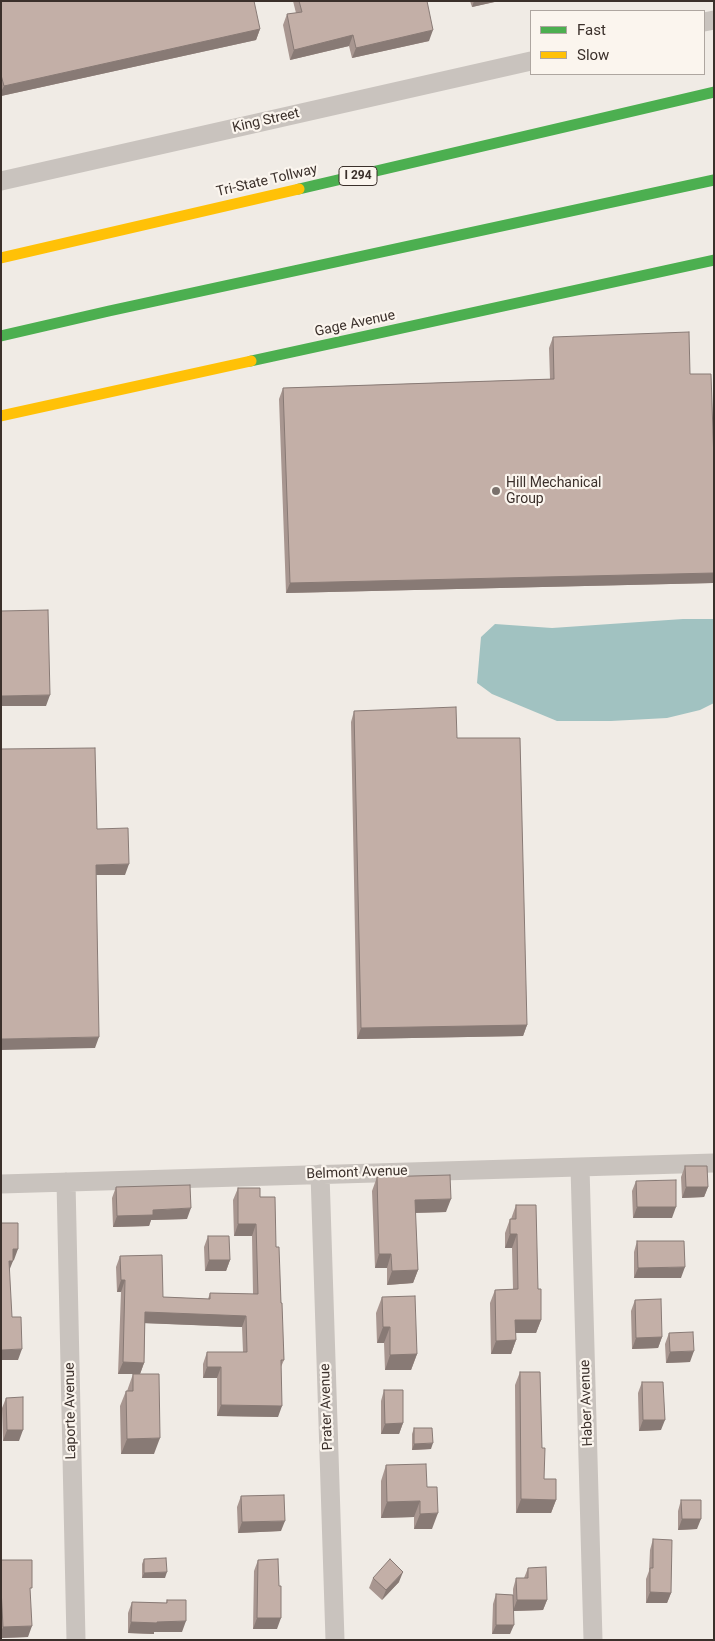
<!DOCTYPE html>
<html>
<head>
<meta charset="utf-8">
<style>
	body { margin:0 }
	#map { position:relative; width:715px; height:1641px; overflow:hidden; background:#f0ebe5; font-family:Roboto,sans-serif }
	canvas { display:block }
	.frame { position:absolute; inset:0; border:2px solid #3b302b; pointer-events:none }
	.legend { position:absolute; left:530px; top:10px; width:175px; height:65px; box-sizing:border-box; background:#fbf5ee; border:1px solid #aea6a0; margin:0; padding:6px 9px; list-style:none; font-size:15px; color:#3b302b }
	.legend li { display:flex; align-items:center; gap:10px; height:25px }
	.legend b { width:25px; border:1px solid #aea6a0 }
</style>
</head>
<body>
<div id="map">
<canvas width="715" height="1641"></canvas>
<div class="frame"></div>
<ul class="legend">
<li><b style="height:6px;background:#4caf50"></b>Fast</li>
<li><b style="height:6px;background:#ffc107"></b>Slow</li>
</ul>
</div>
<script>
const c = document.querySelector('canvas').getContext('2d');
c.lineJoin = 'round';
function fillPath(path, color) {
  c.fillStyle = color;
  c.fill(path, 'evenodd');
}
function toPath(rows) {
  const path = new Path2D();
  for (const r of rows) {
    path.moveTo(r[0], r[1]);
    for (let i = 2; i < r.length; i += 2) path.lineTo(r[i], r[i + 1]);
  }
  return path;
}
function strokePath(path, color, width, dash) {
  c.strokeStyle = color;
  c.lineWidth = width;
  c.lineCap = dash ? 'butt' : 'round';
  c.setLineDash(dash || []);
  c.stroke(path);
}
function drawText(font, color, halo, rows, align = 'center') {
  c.font = font + ' Roboto,sans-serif';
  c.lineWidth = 4.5;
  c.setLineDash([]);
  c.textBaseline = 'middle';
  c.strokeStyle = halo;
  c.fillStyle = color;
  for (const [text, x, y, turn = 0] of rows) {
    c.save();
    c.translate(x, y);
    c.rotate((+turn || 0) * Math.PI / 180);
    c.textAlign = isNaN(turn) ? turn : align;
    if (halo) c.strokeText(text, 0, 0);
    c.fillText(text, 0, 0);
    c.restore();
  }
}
fillPath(toPath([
	[683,619,714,619,714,703,700,710,667,718,611,721,557,721,492,694,477,683,481,637,495,624,552,628]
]), '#a1c2c1');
strokePath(toPath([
	[704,22,714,20],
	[1,181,531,61],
	[580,1167,593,1640],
	[320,1174,335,1640],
	[66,1182,76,1640],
	[1,1184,714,1163]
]), '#c9c3be', 19);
strokePath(toPath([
	[299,189,714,92],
	[1,336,109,311,714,180],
	[251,361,714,260]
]), '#4caf50', 11);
strokePath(toPath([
	[1,258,299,189],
	[1,416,251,361]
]), '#ffc107', 11);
fillPath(toPath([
	[1,1,260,29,256,40,1,96],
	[293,1,427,1,429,41,352,58,349,46,290,60,283,25,287,14,296,13],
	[470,1,499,1,472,7],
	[553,337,690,374,713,583,286,593,279,399,283,388,550,379,549,348],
	[354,711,457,738,527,1025,523,1036,357,1039,351,722],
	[685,1166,708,1187,704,1197,682,1198,681,1177],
	[377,1177,446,1212,415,1213,418,1270,413,1283,387,1285,387,1268,375,1268,372,1191],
	[636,1181,672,1218,633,1218,632,1191],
	[116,1187,187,1219,151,1220,149,1226,113,1227,112,1198],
	[238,1188,260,1197,276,1247,281,1303,284,1360,281,1367,278,1417,217,1416,217,1378,203,1378,203,1364,207,1352,243,1352,242,1327,145,1323,144,1363,140,1374,154,1454,121,1454,120,1406,126,1391,127,1391,133,1374,118,1374,121,1292,117,1292,116,1267,120,1256,163,1297,208,1299,210,1293,253,1294,252,1236,234,1236,233,1200],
	[516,1205,538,1289,541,1320,536,1333,515,1333,516,1340,511,1354,491,1354,490,1303,495,1290,513,1289,512,1248,505,1248,505,1233,510,1219,511,1219],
	[208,1236,230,1260,226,1271,205,1271,204,1247],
	[637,1241,681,1278,634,1278,634,1252],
	[382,1297,417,1354,411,1370,385,1370,384,1343,377,1343,376,1313],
	[635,1300,662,1337,658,1348,632,1349,631,1311],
	[669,1333,690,1362,666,1363,665,1344],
	[520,1372,542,1448,544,1479,556,1500,551,1513,516,1513,515,1385],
	[642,1382,661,1430,639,1431,638,1393],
	[384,1390,403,1423,399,1434,381,1434,381,1401],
	[6,1398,19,1441,3,1441,2,1408],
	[414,1428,431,1449,412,1450,412,1434],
	[386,1465,427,1487,432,1529,414,1529,414,1517,381,1518,381,1481],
	[241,1496,281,1531,238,1533,237,1507],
	[681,1500,697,1529,678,1530,678,1511],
	[653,1539,671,1593,667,1603,646,1603,646,1579,649,1571,650,1550],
	[144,1559,165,1578,142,1578,142,1564],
	[1,1560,30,1593,28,1637,1,1638],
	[258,1560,277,1629,253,1629,254,1571],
	[528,1568,547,1600,543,1610,513,1611,510,1634,492,1634,493,1604,496,1594,513,1595,513,1589,516,1578,524,1578],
	[373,1578,399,1582,382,1600,369,1588],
	[167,1600,182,1632,154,1632,154,1634,128,1633,128,1613,132,1602,166,1603]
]), '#a89690');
fillPath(toPath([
	[474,1,499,1,472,7],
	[260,29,256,40,1,96,1,92,4,86],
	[433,30,429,41,352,58,356,48],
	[353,35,349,46,290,60,294,50],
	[714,573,714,580,713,583,286,593,290,583],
	[50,695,46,706,1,706,1,696],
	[129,864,125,875,92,875,96,865],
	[527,1025,523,1036,357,1039,361,1028],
	[99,1037,95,1048,1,1050,1,1039],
	[686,1187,708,1187,704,1197,682,1198],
	[451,1199,446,1212,410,1213,415,1200],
	[637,1207,676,1207,672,1218,633,1218],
	[191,1208,187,1219,151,1220,149,1226,113,1227,117,1216,153,1210],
	[238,1224,256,1224,252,1236,234,1236],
	[510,1234,517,1234,512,1248,505,1248],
	[13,1249,18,1249,14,1260,9,1260],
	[379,1254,391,1254,387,1268,375,1268],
	[209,1260,230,1260,226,1271,205,1271],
	[9,1261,13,1261,9,1271],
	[685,1267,681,1278,634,1278,638,1268],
	[418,1270,413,1283,387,1285,392,1271],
	[121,1280,125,1280,121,1292,117,1292],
	[145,1312,246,1316,242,1327,141,1323],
	[515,1320,541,1320,536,1333,510,1333],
	[383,1327,390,1327,384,1343,377,1343],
	[662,1337,658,1348,632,1349,636,1338],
	[516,1340,511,1354,491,1354,496,1341],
	[22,1349,18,1360,1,1360,1,1350],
	[694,1351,690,1362,666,1363,670,1352],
	[417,1354,411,1370,385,1370,390,1355],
	[123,1362,144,1363,140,1374,118,1374],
	[207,1367,221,1367,217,1378,203,1378],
	[221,1405,282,1406,278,1417,217,1416],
	[643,1420,665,1420,661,1430,639,1431],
	[403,1423,399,1434,381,1434,385,1424],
	[7,1430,23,1430,19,1441,3,1441],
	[160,1438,154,1454,121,1454,127,1439],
	[433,1443,431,1449,412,1450,414,1444],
	[521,1499,556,1500,551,1513,516,1513],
	[420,1501,414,1517,381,1518,387,1502],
	[438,1513,432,1529,414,1529,420,1514],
	[682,1519,701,1519,697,1529,678,1530],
	[285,1521,281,1531,238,1533,242,1522],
	[167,1572,165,1578,142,1578,144,1573],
	[403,1572,399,1582,382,1600,386,1590],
	[650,1592,671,1593,667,1603,646,1603],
	[517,1600,547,1600,543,1610,513,1611],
	[257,1618,281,1618,277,1629,253,1629],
	[186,1621,182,1632,154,1632,154,1634,128,1633,131,1622],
	[496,1625,514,1625,510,1634,492,1634],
	[32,1626,28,1637,1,1638,1,1632,3,1627]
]), '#887a75');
const building = toPath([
	[1,1,254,1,260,29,4,86,1,75,1,1],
	[299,1,427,1,433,30,356,48,353,35,294,50,287,14,302,12,299,1],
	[689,332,690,374,711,374,714,462,714,573,290,583,283,388,554,379,553,337,689,332],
	[48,610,50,695,1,696,1,611,48,610],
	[456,707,457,738,520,738,527,1025,361,1028,354,711,456,707],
	[95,748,97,829,128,828,129,864,96,865,99,1037,1,1039,1,749,95,748],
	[685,1166,707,1166,708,1187,686,1187,685,1166],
	[450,1175,451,1199,415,1200,418,1270,392,1271,391,1254,379,1254,377,1177,450,1175],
	[676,1180,676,1207,637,1207,636,1181,676,1180],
	[190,1185,191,1208,153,1210,153,1215,117,1216,116,1187,190,1185],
	[238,1188,260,1188,260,1197,275,1197,276,1247,279,1247,281,1303,282,1303,284,1360,281,1360,282,1406,221,1405,221,1367,207,1367,207,1352,247,1352,246,1316,145,1312,144,1363,123,1362,125,1280,121,1280,120,1256,162,1255,163,1297,210,1299,210,1293,258,1294,256,1224,238,1224,238,1188],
	[516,1205,536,1205,538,1289,541,1289,541,1320,515,1320,516,1340,496,1341,495,1290,518,1289,517,1234,510,1234,510,1219,516,1219,516,1205],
	[1,1223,18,1223,18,1249,13,1249,13,1261,9,1261,12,1317,21,1317,22,1349,1,1350,1,1223],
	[208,1236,229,1236,230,1260,209,1260,208,1236],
	[637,1241,684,1241,685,1267,638,1268,637,1241],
	[415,1296,417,1354,390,1355,390,1327,383,1327,382,1297,415,1296],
	[661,1299,662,1337,636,1338,635,1300,661,1299],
	[693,1332,694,1351,670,1352,669,1333,693,1332],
	[520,1372,540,1372,542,1448,545,1448,544,1479,556,1479,556,1500,521,1499,520,1372],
	[133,1374,159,1374,160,1438,127,1439,126,1391,133,1391,133,1374],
	[642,1382,663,1382,665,1420,643,1420,642,1382],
	[384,1390,403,1390,403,1423,385,1424,384,1390],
	[23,1397,23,1430,7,1430,6,1398,23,1397],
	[414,1428,432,1428,433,1443,414,1444,414,1428],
	[426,1464,427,1487,437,1487,438,1513,420,1514,420,1501,387,1502,386,1465,426,1464],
	[284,1495,285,1521,242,1522,241,1496,284,1495],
	[681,1500,701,1500,701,1519,682,1519,681,1500],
	[653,1539,672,1540,671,1593,650,1592,650,1568,653,1568,653,1539],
	[166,1558,167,1572,144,1573,144,1559,166,1558],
	[278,1559,279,1586,281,1586,281,1618,257,1618,258,1560,278,1559],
	[390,1559,403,1572,386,1590,373,1578,390,1559],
	[1,1560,32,1560,32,1588,30,1588,32,1626,3,1627,1,1588,1,1560],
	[546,1567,547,1600,517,1600,516,1578,528,1578,528,1568,546,1567],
	[496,1594,513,1595,514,1625,496,1625,496,1594],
	[167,1600,186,1600,186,1621,157,1622,157,1623,131,1622,132,1602,167,1603,167,1600]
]);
fillPath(building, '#c3afa7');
strokePath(building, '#887a75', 1);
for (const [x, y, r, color] of [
	[496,491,5,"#7a716c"]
]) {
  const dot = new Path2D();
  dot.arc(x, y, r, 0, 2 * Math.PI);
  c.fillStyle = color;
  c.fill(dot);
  strokePath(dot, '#fbf5ee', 2);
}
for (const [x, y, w] of [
	[358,176,38]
]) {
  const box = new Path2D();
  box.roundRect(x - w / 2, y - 9.5, w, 19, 4);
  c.fillStyle = '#fbf5ee';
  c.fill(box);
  strokePath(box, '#3b302b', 1);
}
drawText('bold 12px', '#3b302b', null, [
	["I 294",358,176]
]);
drawText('14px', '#3b302b', '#fbf5ee', [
	["King Street",266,121,-13],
	["Tri-State Tollway",267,181,-13],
	["Gage Avenue",355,324,-12],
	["Belmont Avenue",357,1173,-2],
	["Haber Avenue",587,1403,-92],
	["Prater Avenue",327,1407,-92],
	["Laporte Avenue",71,1411,-91]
]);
drawText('14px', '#3b302b', '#fbf5ee', [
	["Hill Mechanical",506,483],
	["Group",506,499]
], 'left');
</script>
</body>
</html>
